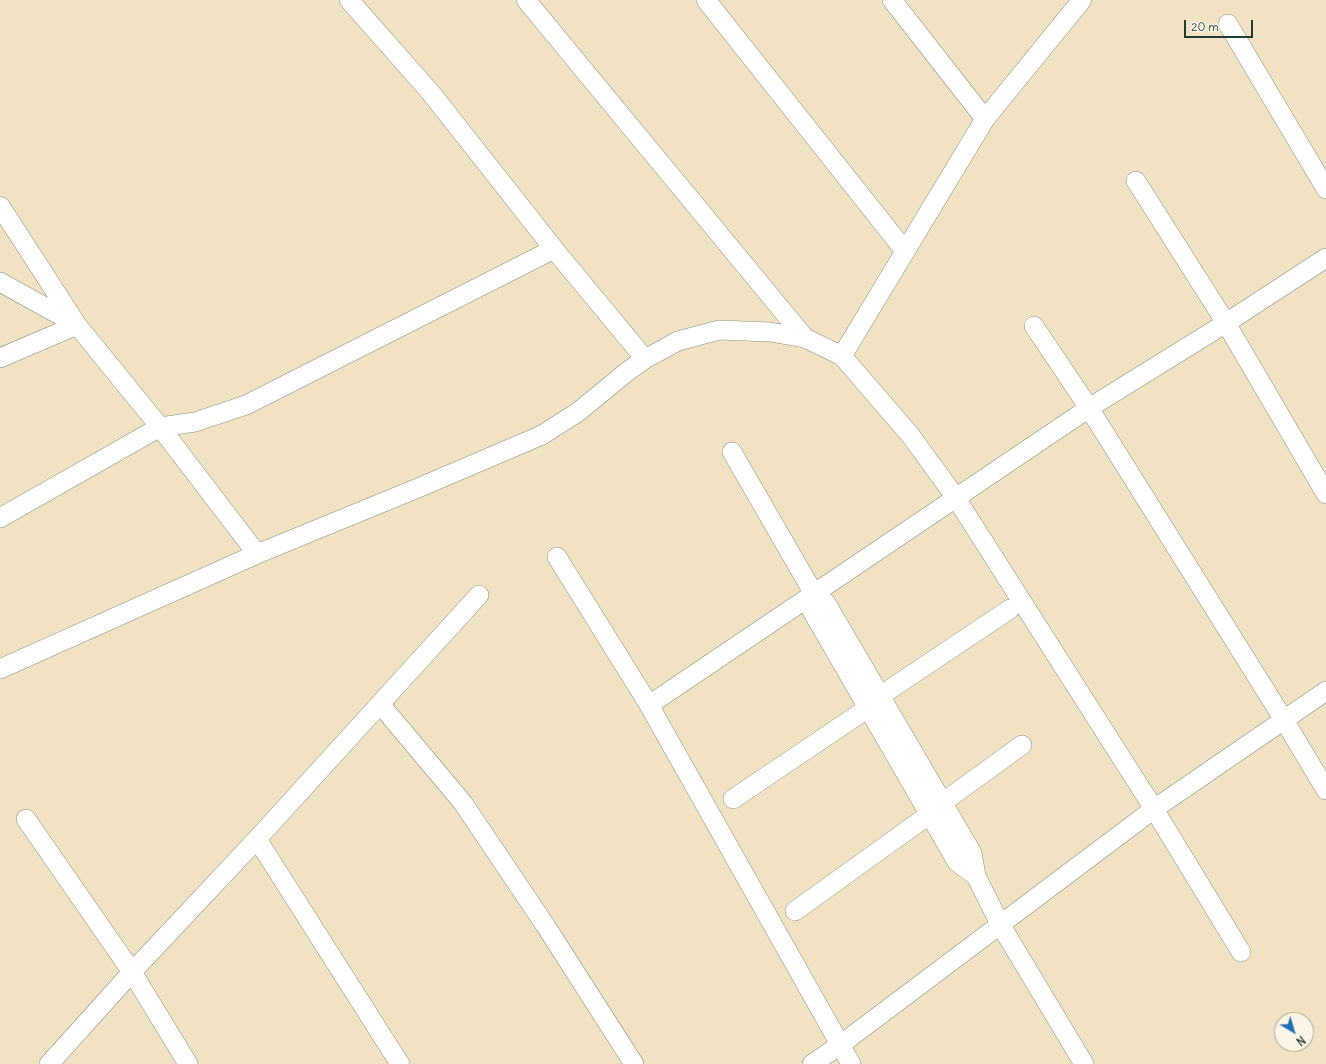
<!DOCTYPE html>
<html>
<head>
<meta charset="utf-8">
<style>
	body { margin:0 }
	#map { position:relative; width:1326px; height:1064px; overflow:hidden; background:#f0e2c3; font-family:Delius,sans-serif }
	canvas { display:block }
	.north { position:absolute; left:1274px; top:1012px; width:40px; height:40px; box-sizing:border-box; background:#fcf5e5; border:1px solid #a4ab9e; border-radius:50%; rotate:142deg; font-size:11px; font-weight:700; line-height:16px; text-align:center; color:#1f3d34 }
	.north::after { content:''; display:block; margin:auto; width:14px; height:18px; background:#1f6fb2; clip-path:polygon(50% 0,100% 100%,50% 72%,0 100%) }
	.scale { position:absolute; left:1184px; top:20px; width:69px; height:18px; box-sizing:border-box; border:2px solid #1f3d34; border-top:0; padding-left:5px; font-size:12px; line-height:14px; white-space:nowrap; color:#1f3d34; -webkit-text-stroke:3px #fcf5e5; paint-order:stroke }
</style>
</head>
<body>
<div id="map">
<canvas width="1326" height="1064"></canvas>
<div class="north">N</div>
<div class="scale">20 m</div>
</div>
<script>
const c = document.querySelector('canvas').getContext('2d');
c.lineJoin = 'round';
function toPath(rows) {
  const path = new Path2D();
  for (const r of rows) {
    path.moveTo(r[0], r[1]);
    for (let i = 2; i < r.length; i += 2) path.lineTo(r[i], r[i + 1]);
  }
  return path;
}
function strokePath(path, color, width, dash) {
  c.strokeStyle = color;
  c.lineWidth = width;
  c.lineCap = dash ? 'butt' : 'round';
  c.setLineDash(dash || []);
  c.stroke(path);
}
const street = toPath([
	[349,0,431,93,554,249,645,359],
	[526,0,805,338],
	[706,0,905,251],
	[892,0,985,119],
	[1228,24,1326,189],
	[1136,181,1226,323,1326,494],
	[0,206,77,325,160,427,257,554],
	[0,282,74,323],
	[1034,326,1089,408,1284,720,1326,790],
	[842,356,985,119,1082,0],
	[0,358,77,325],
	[732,452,814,594,826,603,972,853,976,876,1000,924,1084,1064],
	[0,518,160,427,195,422,246,405,554,249],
	[557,557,649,705,851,1064],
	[814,594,812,611,957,862,976,876],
	[0,669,257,554,418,488,542,435,578,412,628,371,645,359,678,341,719,330,770,332,805,338,842,356,911,436,956,498,1154,809,1241,952],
	[880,696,1010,609],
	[380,704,463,803,547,928,634,1064],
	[649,705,1089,408,1226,323,1326,258],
	[733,799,868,708],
	[942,803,1022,745],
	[26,819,132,972,188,1064],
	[257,839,400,1064],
	[795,911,930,814],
	[49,1064,132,972,257,839,479,595],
	[812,1064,840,1045,1154,809,1326,691]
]);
strokePath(street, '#88907c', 20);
strokePath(street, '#fff', 19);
</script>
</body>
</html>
